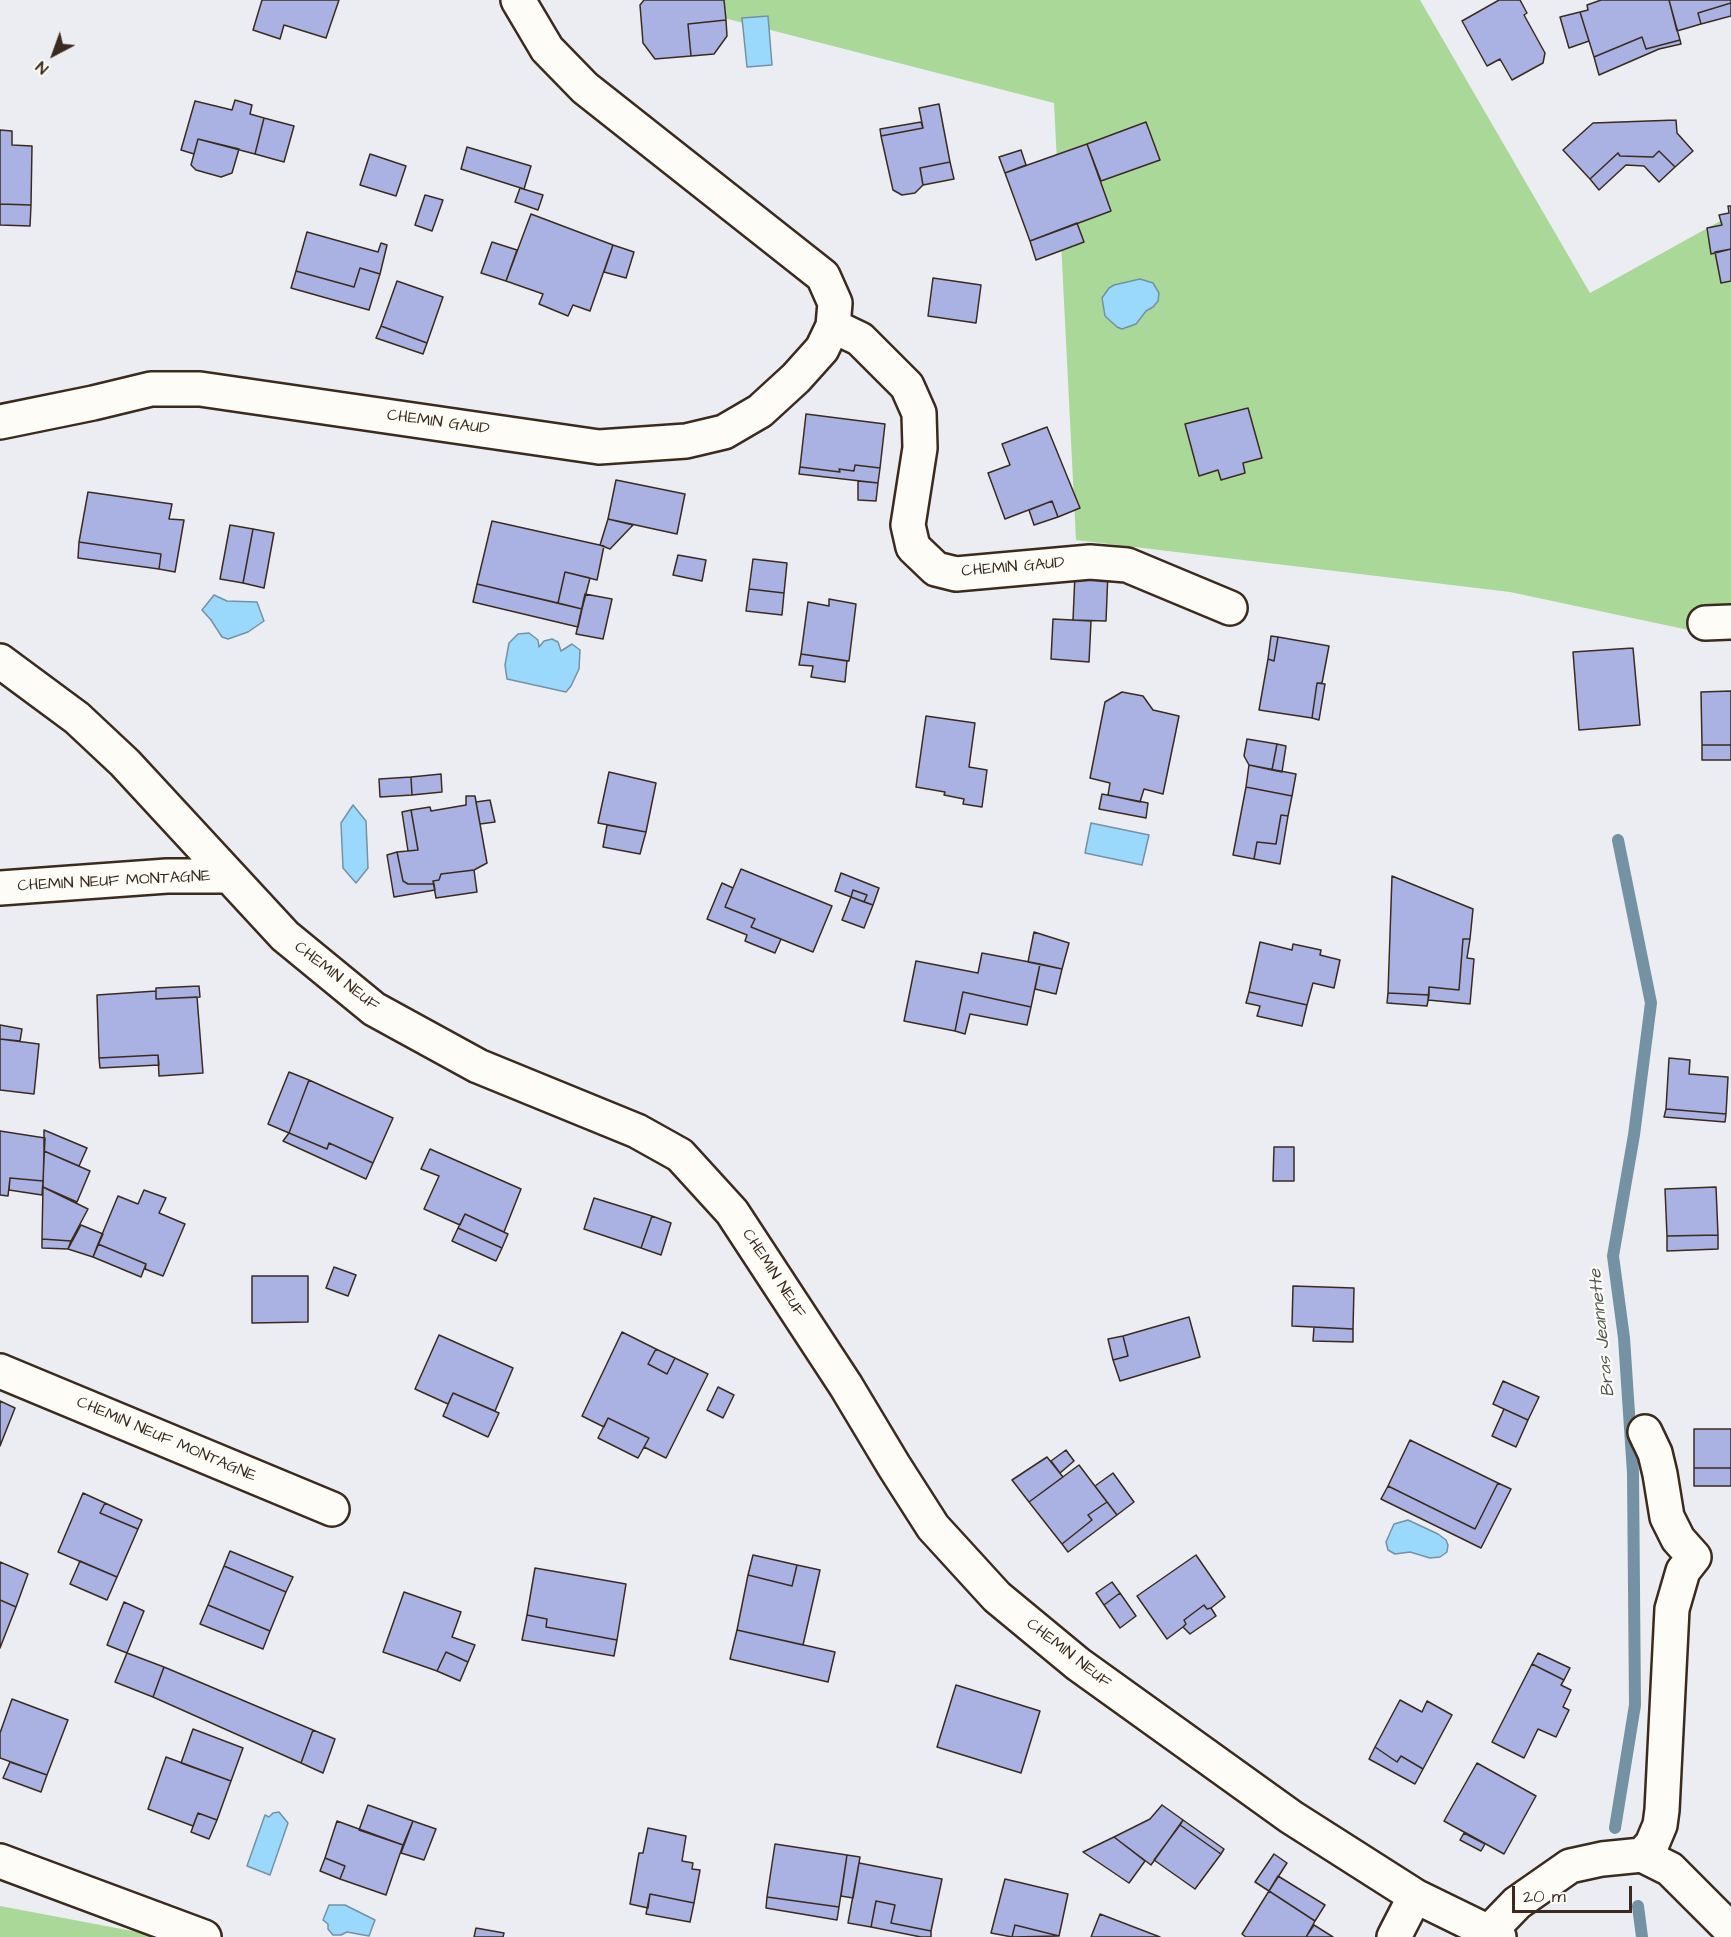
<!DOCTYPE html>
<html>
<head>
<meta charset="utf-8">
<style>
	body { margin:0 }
	#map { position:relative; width:1731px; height:1937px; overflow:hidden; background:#ecedf3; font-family:"Architects Daughter",sans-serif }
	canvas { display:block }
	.north { position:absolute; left:24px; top:24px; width:60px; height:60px; -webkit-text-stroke:4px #fdfcf7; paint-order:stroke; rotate:221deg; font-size:16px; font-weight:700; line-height:24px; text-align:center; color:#3b2a1e }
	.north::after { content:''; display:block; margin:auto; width:21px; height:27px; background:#3b2a1e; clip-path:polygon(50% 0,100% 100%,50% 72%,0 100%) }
	.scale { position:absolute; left:1512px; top:1886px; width:120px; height:27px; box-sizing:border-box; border:3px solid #3b2a1e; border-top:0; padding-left:8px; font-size:18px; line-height:21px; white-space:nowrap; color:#3b2a1e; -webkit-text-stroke:4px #fdfcf7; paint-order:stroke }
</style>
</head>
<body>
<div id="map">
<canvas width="1731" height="1937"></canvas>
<div class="north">N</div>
<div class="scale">20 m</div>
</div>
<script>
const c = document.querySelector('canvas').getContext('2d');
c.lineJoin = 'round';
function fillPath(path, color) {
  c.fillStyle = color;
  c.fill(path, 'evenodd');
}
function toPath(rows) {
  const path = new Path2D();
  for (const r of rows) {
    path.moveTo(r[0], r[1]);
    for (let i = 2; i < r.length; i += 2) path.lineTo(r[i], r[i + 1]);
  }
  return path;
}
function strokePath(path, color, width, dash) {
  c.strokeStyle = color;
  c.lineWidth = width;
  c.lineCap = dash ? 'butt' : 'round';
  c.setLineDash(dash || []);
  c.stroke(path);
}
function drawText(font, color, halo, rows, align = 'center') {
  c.font = font + ' "Architects Daughter",sans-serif';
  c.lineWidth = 4.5;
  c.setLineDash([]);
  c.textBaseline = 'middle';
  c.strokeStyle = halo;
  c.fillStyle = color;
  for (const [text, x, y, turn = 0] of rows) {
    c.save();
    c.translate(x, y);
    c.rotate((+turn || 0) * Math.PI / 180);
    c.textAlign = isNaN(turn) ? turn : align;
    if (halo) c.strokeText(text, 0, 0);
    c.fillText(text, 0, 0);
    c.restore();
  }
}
fillPath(toPath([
	[654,0,1420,0,1590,293,1731,215,1731,639,1510,592,1076,540,1054,103],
	[0,1906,164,1937,0,1937]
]), '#aad898');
const water = toPath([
	[768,16,772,65,747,67,742,18,768,16],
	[1140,279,1153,283,1159,293,1158,301,1153,307,1146,311,1136,324,1122,329,1117,327,1105,316,1102,298,1109,288,1114,285,1140,279],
	[214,595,227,601,257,602,264,621,248,632,228,639,222,637,211,620,202,610,214,595],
	[529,633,538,640,539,647,544,641,552,639,558,642,561,651,572,644,580,650,579,669,571,686,566,692,507,679,505,665,509,643,518,634,529,633],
	[353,805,366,821,368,868,356,883,343,868,341,823,353,805],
	[1091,823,1149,835,1142,865,1085,853,1091,823],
	[1408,1520,1438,1534,1446,1540,1448,1545,1447,1552,1440,1557,1430,1558,1410,1552,1395,1554,1388,1550,1386,1542,1394,1524,1408,1520],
	[279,1812,288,1823,270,1875,247,1866,265,1815,269,1817,273,1813,279,1812],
	[329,1905,345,1905,375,1920,369,1936,347,1932,341,1935,333,1935,328,1929,328,1924,323,1920,329,1905]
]);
fillPath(water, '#9ad8fc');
strokePath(water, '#7492a3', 1.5);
strokePath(toPath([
	[1615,1828,1635,1705,1633,1473,1624,1338,1613,1256,1634,1135,1651,1003,1618,840],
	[1638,1906,1642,1937]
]), '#7492a3', 12);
const building = toPath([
	[262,0,339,0,326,38,284,25,280,39,253,30,262,0],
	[644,0,724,0,726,20,688,24,691,56,655,59,643,43,640,5,644,0],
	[1499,0,1520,0,1527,13,1524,15,1545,53,1543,63,1512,80,1500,59,1487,66,1462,21,1499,0],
	[1601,0,1669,0,1680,40,1646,49,1642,37,1594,57,1580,12,1588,10,1587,5,1601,0],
	[1669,0,1731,0,1731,3,1698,13,1701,24,1677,31,1669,0],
	[1731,3,1731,16,1701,24,1698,13,1731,3],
	[1580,12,1589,41,1569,48,1560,17,1580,12],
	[726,20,727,36,714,54,691,56,688,24,726,20],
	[1642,37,1646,49,1680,40,1681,44,1659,49,1599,75,1594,57,1642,37],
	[235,100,252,105,250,114,264,118,255,154,198,139,194,154,181,150,195,101,232,110,235,100],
	[939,104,950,162,920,168,923,185,915,193,902,195,893,190,881,136,923,128,919,108,939,104],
	[264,118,294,126,284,162,255,154,264,118],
	[1676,120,1677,133,1693,151,1675,167,1659,151,1653,157,1620,156,1618,153,1590,179,1563,150,1593,123,1676,120],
	[921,122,923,128,881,136,880,129,921,122],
	[1146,122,1160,160,1101,181,1087,144,1146,122],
	[0,130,12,131,12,145,32,146,31,205,0,204,0,130],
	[198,139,239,149,232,173,221,177,196,170,191,165,198,139],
	[1087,144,1111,211,1030,241,1005,173,1087,144],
	[467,147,531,166,524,189,461,169,467,147],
	[1021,150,1026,165,1005,173,999,157,1021,150],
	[1659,151,1675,167,1659,182,1644,166,1626,165,1599,190,1590,179,1618,153,1620,156,1653,157,1659,151],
	[370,154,406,166,396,196,360,185,370,154],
	[950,162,954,179,923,185,920,168,950,162],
	[520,188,543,195,538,210,515,202,520,188],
	[425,195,443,200,432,231,415,225,425,195],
	[0,204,31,205,30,226,0,225,0,204],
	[1728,206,1731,206,1731,249,1711,254,1707,228,1722,225,1719,215,1729,213,1728,206],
	[531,214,613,245,590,311,573,305,568,316,539,304,543,294,506,281,531,214],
	[1077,223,1084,242,1036,260,1030,241,1077,223],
	[307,232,378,252,381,243,387,245,380,274,360,268,354,287,296,271,307,232],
	[492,242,517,250,506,281,481,273,492,242],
	[613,245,634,252,626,278,604,272,613,245],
	[1731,249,1731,281,1721,283,1715,252,1731,249],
	[360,268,380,274,369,310,291,288,296,271,354,287,360,268],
	[933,278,981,285,976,323,928,316,933,278],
	[397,281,443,297,427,343,381,326,397,281],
	[381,326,427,343,423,354,376,338,381,326],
	[1248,408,1262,458,1243,463,1245,473,1221,480,1218,470,1199,476,1185,424,1248,408],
	[806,414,885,424,880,468,855,465,854,471,839,469,840,472,800,467,806,414],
	[1047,427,1080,508,1058,517,1052,501,1005,519,988,473,1010,465,1002,444,1047,427],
	[855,465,880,468,878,483,799,474,800,467,840,472,839,469,854,471,855,465],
	[616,480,685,494,677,534,608,519,616,480],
	[858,481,878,483,876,501,858,500,858,481],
	[88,492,172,504,169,519,184,520,175,572,159,569,161,554,79,542,88,492],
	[1052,501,1058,517,1034,525,1029,510,1052,501],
	[608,519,633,525,610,549,600,545,608,519],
	[492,521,604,546,597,580,565,572,558,603,477,584,492,521],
	[230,525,253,529,243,583,220,579,230,525],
	[253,529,274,533,264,588,243,583,253,529],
	[79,542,161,554,159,569,78,558,79,542],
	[678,555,706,560,702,581,673,575,678,555],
	[753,559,787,563,784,593,749,589,753,559],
	[565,572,590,578,582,609,558,603,565,572],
	[1108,572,1106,621,1073,620,1075,574,1108,572],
	[477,584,582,609,578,627,473,602,477,584],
	[749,589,784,593,782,615,746,611,749,589],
	[585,594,612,599,603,639,576,634,585,594],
	[829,599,856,604,849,661,801,654,808,602,829,606,829,599],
	[1053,619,1091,621,1089,662,1051,659,1053,619],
	[1271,636,1278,637,1274,661,1268,659,1271,636],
	[1278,637,1329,646,1322,683,1317,683,1312,718,1259,710,1268,659,1274,661,1278,637],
	[1633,648,1640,725,1579,730,1573,652,1633,648],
	[801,654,847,661,845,682,811,677,813,666,799,665,801,654],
	[1317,683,1325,684,1319,720,1312,718,1317,683],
	[1731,691,1731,745,1702,745,1701,692,1731,691],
	[1122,692,1143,696,1153,710,1179,716,1163,794,1144,789,1140,802,1108,795,1110,783,1090,778,1105,702,1122,692],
	[926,716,975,723,969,767,987,770,982,807,963,804,964,799,944,795,945,792,916,787,926,716],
	[1247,739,1277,744,1272,770,1249,765,1244,756,1247,739],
	[1277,744,1286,746,1282,772,1272,770,1277,744],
	[1702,745,1731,745,1731,760,1702,760,1702,745],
	[1249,765,1296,774,1292,796,1246,787,1249,765],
	[609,772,656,783,646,832,598,823,609,772],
	[441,774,442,792,412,795,411,777,441,774],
	[411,777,412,795,380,797,379,779,411,777],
	[1246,787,1292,796,1288,816,1281,815,1276,844,1257,842,1254,859,1233,855,1246,787],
	[1102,794,1148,803,1146,818,1099,809,1102,794],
	[466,796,475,796,487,863,474,870,441,874,439,880,433,881,434,884,408,884,403,881,397,852,418,850,411,810,430,807,431,811,466,805,466,796],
	[490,800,495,822,480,824,476,802,490,800],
	[411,810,418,850,408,851,402,812,411,810],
	[1281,815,1288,816,1280,864,1254,859,1257,842,1276,844,1281,815],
	[607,825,646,832,640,854,603,847,607,825],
	[397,852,403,881,408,884,434,884,435,890,394,897,387,855,397,852],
	[741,869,832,906,813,952,751,927,755,919,725,907,741,869],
	[474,870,477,892,436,898,433,881,439,880,441,874,474,870],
	[841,873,879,888,873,905,864,902,867,895,853,890,851,897,835,891,841,873],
	[1392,876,1473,909,1470,939,1463,939,1459,990,1429,987,1429,995,1388,993,1392,876],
	[722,883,733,888,725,907,755,919,751,927,781,939,775,953,745,941,747,935,707,919,722,883],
	[853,890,867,895,864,902,851,897,853,890],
	[851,897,873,905,864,928,842,920,851,897],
	[1034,932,1069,943,1062,969,1028,962,1034,932],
	[1463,939,1470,939,1467,958,1474,959,1470,1004,1428,1000,1429,987,1459,990,1463,939],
	[1260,942,1292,950,1293,944,1321,950,1320,955,1340,960,1334,988,1313,983,1307,1005,1249,992,1260,942],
	[982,953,1040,964,1031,1007,963,992,955,1031,904,1021,916,961,978,973,982,953],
	[1040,964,1062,969,1056,994,1035,989,1040,964],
	[199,986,200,997,156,999,156,988,199,986],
	[156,991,156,999,197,997,203,1073,159,1076,158,1055,99,1058,97,995,156,991],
	[963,992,1031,1007,1027,1025,970,1014,965,1034,955,1031,963,992],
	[1249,992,1307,1005,1302,1026,1257,1016,1260,1006,1246,1003,1249,992],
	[1388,993,1429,995,1427,1006,1387,1003,1388,993],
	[0,1025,22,1029,20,1041,0,1039,0,1025],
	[0,1039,39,1044,34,1094,0,1090,0,1039],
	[158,1055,159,1065,100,1068,99,1058,158,1055],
	[1669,1058,1690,1060,1689,1074,1728,1077,1726,1114,1666,1109,1669,1058],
	[289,1072,309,1080,289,1133,268,1124,289,1072],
	[309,1080,393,1118,373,1163,329,1143,327,1149,289,1133,309,1080],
	[1666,1109,1726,1114,1725,1122,1664,1117,1666,1109],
	[44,1130,87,1148,79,1166,44,1151,44,1130],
	[0,1131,45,1138,43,1181,10,1178,8,1196,0,1195,0,1131],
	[289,1133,327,1149,329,1143,373,1163,366,1179,283,1141,289,1133],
	[1274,1147,1294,1147,1294,1181,1273,1181,1274,1147],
	[430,1149,521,1189,504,1232,465,1214,460,1225,424,1209,439,1176,421,1169,430,1149],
	[44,1151,90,1171,77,1202,43,1187,44,1151],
	[10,1178,43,1181,42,1195,9,1190,10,1178],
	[43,1187,88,1209,71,1241,42,1239,43,1187],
	[1716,1187,1718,1235,1667,1236,1665,1189,1716,1187],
	[144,1190,166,1198,159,1213,185,1224,163,1276,145,1269,146,1264,98,1244,118,1196,138,1204,144,1190],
	[594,1198,652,1216,641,1248,584,1229,594,1198],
	[465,1214,508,1234,502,1248,458,1228,465,1214],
	[652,1216,671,1223,661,1255,641,1248,652,1216],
	[81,1225,103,1234,93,1257,68,1249,81,1225],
	[458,1228,502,1248,496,1261,452,1241,458,1228],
	[1718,1235,1718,1249,1667,1251,1667,1236,1718,1235],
	[42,1239,71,1241,68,1249,42,1248,42,1239],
	[98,1244,146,1264,141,1277,93,1257,98,1244],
	[334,1267,356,1275,348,1296,326,1288,334,1267],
	[252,1276,308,1276,308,1322,252,1323,252,1276],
	[1293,1286,1354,1288,1353,1329,1292,1326,1293,1286],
	[1189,1317,1200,1357,1120,1381,1113,1360,1128,1356,1123,1336,1189,1317],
	[1314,1327,1353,1329,1353,1342,1313,1341,1314,1327],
	[622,1332,656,1349,648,1364,667,1374,675,1358,708,1374,666,1458,644,1447,649,1438,608,1418,604,1427,582,1416,622,1332],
	[439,1335,513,1368,495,1411,453,1393,448,1404,415,1389,439,1335],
	[1123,1336,1128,1356,1113,1360,1108,1339,1123,1336],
	[656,1349,675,1358,667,1374,648,1364,656,1349],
	[1503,1381,1539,1397,1528,1420,1493,1404,1503,1381],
	[718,1387,734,1395,723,1418,707,1410,718,1387],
	[453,1393,499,1413,488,1437,443,1416,453,1393],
	[0,1401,15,1408,0,1446,0,1401],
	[1504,1409,1528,1420,1516,1447,1492,1436,1504,1409],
	[608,1418,649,1438,638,1458,598,1438,608,1418],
	[1694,1429,1731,1429,1731,1468,1694,1468,1694,1429],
	[1410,1440,1498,1483,1475,1529,1388,1486,1410,1440],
	[1066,1450,1074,1461,1060,1473,1051,1461,1066,1450],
	[1047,1457,1063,1477,1029,1502,1012,1480,1047,1457],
	[1079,1465,1107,1502,1088,1515,1092,1520,1062,1544,1029,1502,1079,1465],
	[1694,1468,1731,1468,1731,1486,1694,1486,1694,1468],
	[1113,1473,1134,1502,1117,1515,1095,1486,1113,1473],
	[1498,1483,1511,1489,1481,1548,1381,1499,1388,1486,1475,1529,1498,1483],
	[83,1493,105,1503,100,1513,138,1529,117,1577,58,1552,83,1493],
	[1107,1502,1117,1515,1068,1552,1062,1544,1092,1520,1088,1515,1107,1502],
	[105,1503,142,1520,138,1529,100,1513,105,1503],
	[230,1551,293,1577,286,1592,224,1566,230,1551],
	[753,1555,797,1565,792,1586,748,1575,753,1555],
	[1196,1555,1225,1597,1211,1608,1207,1609,1204,1605,1184,1620,1186,1624,1183,1627,1167,1639,1137,1596,1196,1555],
	[80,1561,117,1577,107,1600,70,1584,80,1561],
	[0,1562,28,1574,16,1607,0,1600,0,1562],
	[797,1565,820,1570,803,1645,737,1630,748,1575,792,1586,797,1565],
	[224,1566,286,1592,270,1631,208,1605,224,1566],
	[535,1568,626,1584,617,1640,546,1627,547,1619,527,1615,535,1568],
	[1112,1582,1120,1593,1104,1605,1096,1593,1112,1582],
	[404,1592,461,1612,452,1637,475,1645,468,1662,446,1652,437,1671,383,1652,404,1592],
	[1120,1593,1136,1616,1120,1628,1104,1605,1120,1593],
	[0,1600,16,1607,0,1648,0,1600],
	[124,1602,144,1611,127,1653,107,1645,124,1602],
	[208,1605,270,1631,263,1649,200,1624,208,1605],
	[1204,1605,1207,1609,1211,1608,1216,1616,1190,1634,1183,1627,1186,1624,1184,1620,1204,1605],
	[527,1615,547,1619,546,1627,617,1640,614,1656,522,1640,527,1615],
	[737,1630,835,1652,828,1682,730,1659,737,1630],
	[446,1652,468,1662,460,1681,437,1671,446,1652],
	[127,1653,164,1667,153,1697,115,1682,127,1653],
	[1538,1653,1570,1668,1564,1680,1532,1664,1538,1653],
	[1532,1664,1564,1680,1561,1685,1571,1690,1563,1707,1569,1710,1556,1737,1538,1729,1524,1758,1492,1742,1532,1664],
	[164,1667,313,1730,301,1763,153,1697,164,1667],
	[956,1685,1040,1711,1021,1773,937,1747,956,1685],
	[12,1699,68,1720,47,1775,0,1758,0,1733,12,1699],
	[1400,1700,1422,1712,1427,1701,1452,1715,1423,1769,1401,1756,1397,1762,1375,1747,1400,1700],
	[193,1729,243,1748,231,1781,181,1763,193,1729],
	[313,1730,335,1739,323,1773,301,1763,313,1730],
	[1375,1747,1397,1762,1401,1756,1423,1769,1415,1784,1369,1759,1375,1747],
	[166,1757,231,1781,217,1820,198,1813,193,1826,148,1809,166,1757],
	[10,1762,47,1775,41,1792,3,1778,10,1762],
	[1477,1763,1536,1796,1504,1854,1444,1821,1477,1763],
	[368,1805,413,1821,403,1845,359,1830,368,1805],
	[1162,1805,1183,1820,1151,1865,1114,1837,1150,1819,1162,1805],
	[198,1813,217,1820,209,1839,191,1832,198,1813],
	[1183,1820,1224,1849,1221,1854,1180,1825,1183,1820],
	[337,1821,403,1845,386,1895,340,1879,345,1866,325,1858,337,1821],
	[413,1821,436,1829,424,1860,401,1853,413,1821],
	[1180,1825,1221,1854,1195,1889,1154,1860,1180,1825],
	[648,1828,686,1836,682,1861,693,1863,692,1869,700,1870,694,1903,650,1894,648,1908,630,1904,639,1853,643,1853,648,1828],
	[1464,1833,1485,1844,1481,1851,1460,1840,1464,1833],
	[1114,1837,1145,1861,1129,1883,1083,1852,1114,1837],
	[775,1844,847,1855,839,1907,767,1897,775,1844],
	[1274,1854,1287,1863,1269,1891,1255,1882,1274,1854],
	[847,1855,860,1857,853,1898,841,1896,847,1855],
	[325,1858,345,1866,340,1879,320,1871,325,1858],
	[859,1863,942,1879,931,1931,891,1923,895,1905,876,1901,871,1927,848,1923,859,1863],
	[1278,1876,1325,1905,1315,1921,1269,1891,1278,1876],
	[1005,1879,1068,1894,1059,1936,1015,1925,1012,1937,991,1933,1005,1879],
	[1269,1891,1315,1921,1306,1937,1246,1937,1242,1934,1269,1891],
	[650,1894,694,1903,690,1922,646,1914,650,1894],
	[767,1897,839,1907,837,1920,766,1908,767,1897],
	[876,1901,895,1905,891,1923,931,1931,931,1937,921,1937,871,1927,876,1901],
	[1100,1914,1160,1937,1091,1937,1100,1914],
	[1015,1925,1059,1936,1012,1937,1015,1925],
	[1314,1925,1333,1937,1306,1937,1314,1925],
	[476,1928,504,1933,503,1937,474,1937,476,1928]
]);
fillPath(building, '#aab2e3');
strokePath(building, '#3b2a1e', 1.5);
const minor = toPath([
	[833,326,860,339,907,386,919,413,920,448,908,525,913,547,936,569,956,574,1090,562,1127,565,1230,608],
	[0,422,93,403,151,389,200,389,599,447,686,441,724,432,760,411,796,378,822,349,833,326,835,303,823,276,585,88,547,49,518,0],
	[1705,623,1731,622],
	[0,661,77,718,125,763,285,936,374,1009,478,1066,637,1131,680,1155,732,1212,846,1386,894,1466,933,1527,997,1597,1078,1664,1291,1817,1415,1896,1499,1937],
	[0,888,167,876,228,876],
	[0,1371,332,1509],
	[1642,1855,1652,1844,1660,1825,1662,1810,1672,1609,1683,1571,1694,1557,1678,1539,1667,1517,1660,1474,1655,1453,1645,1432],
	[0,1861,204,1937],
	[1489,1932,1517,1903,1570,1866,1602,1859,1642,1855,1670,1869,1731,1930],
	[1394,1937,1415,1896]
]);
strokePath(minor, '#3b2a1e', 38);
strokePath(minor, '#fdfcf7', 33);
drawText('16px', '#3b2a1e', '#fdfcf7', [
	["CHEMIN GAUD",438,423,8],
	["CHEMIN GAUD",1013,568,-5],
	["CHEMIN NEUF MONTAGNE",114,882,-3],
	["CHEMIN NEUF",336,977,38],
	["CHEMIN NEUF",773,1274,57],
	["CHEMIN NEUF MONTAGNE",166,1440,23],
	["CHEMIN NEUF",1068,1654,38]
]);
drawText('italic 18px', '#535656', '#fdfcf7', [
	["Bras Jeannette",1603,1333,-96]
]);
</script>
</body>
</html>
